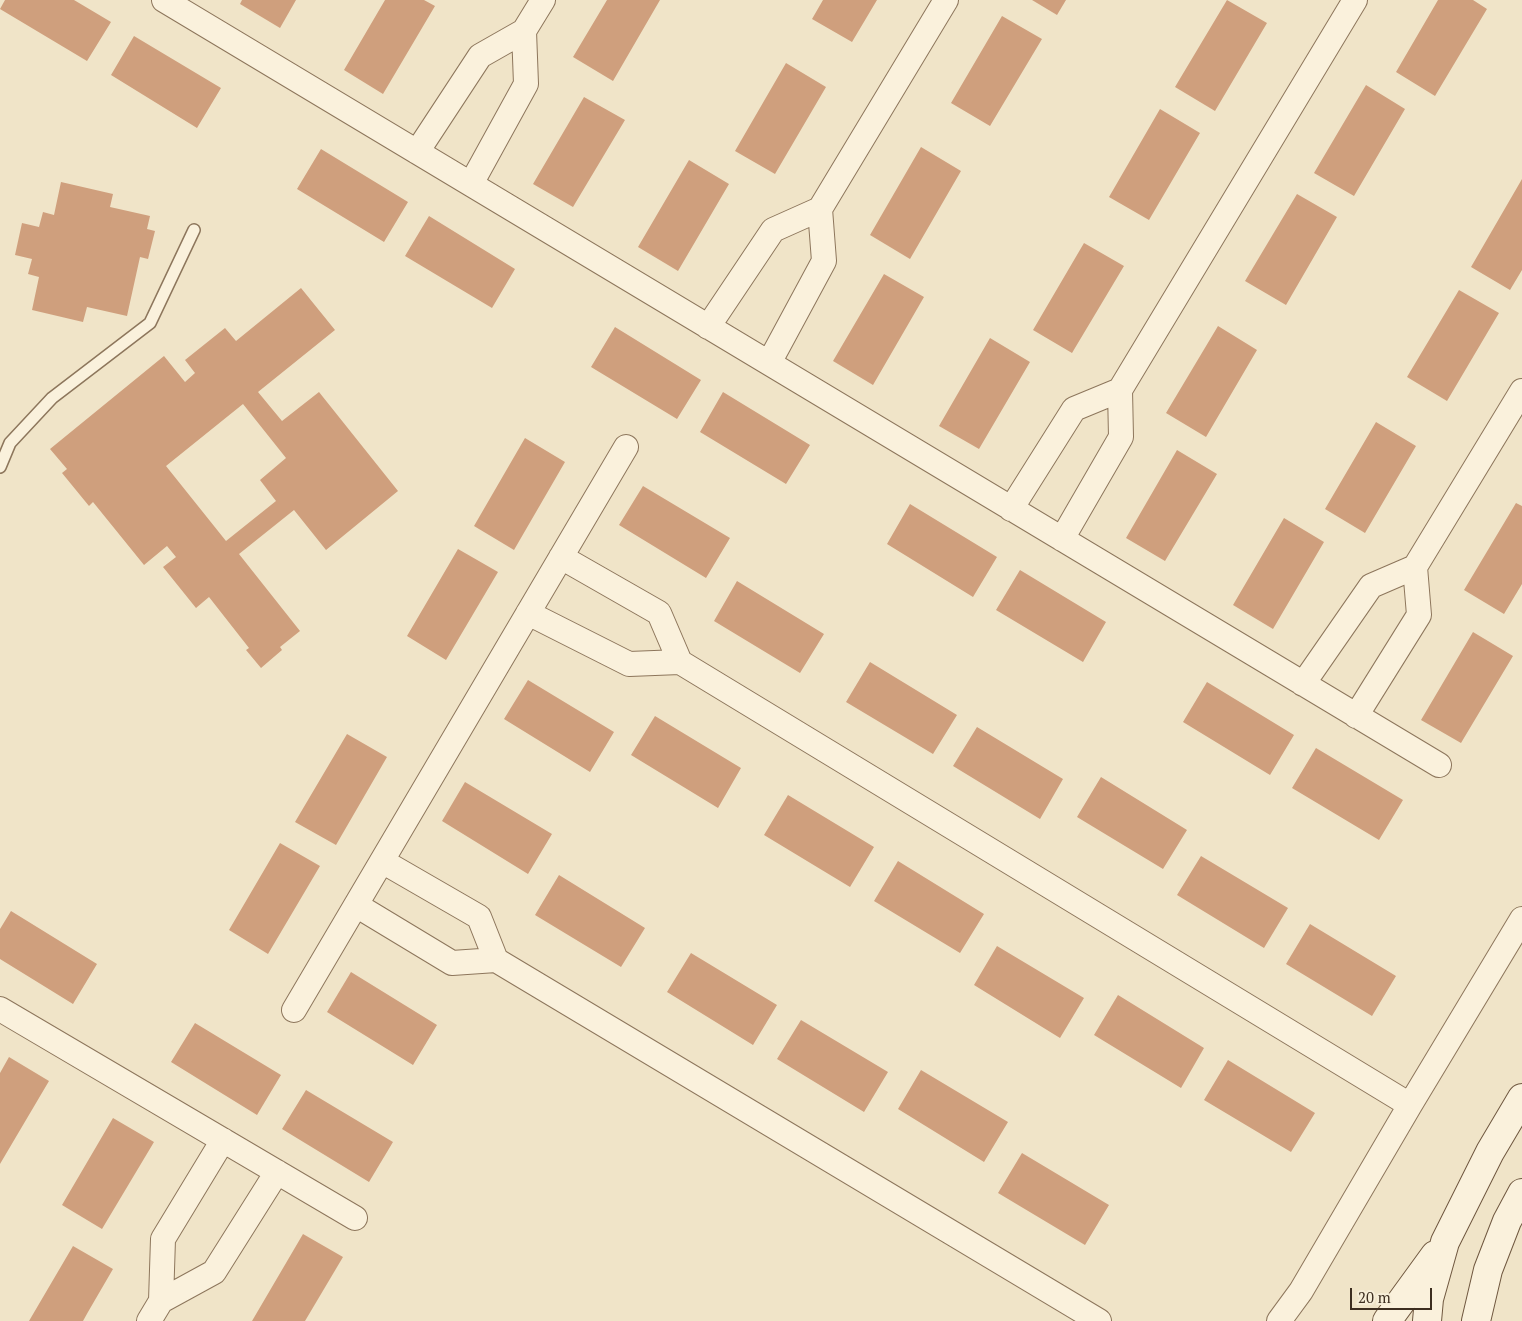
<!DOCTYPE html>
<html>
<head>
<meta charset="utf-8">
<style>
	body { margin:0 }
	#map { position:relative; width:1522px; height:1321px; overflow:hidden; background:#f0e4c8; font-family:"PT Serif",serif }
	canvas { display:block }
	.scale { position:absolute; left:1350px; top:1288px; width:82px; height:22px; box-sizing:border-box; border:2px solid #3d2e20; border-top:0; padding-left:6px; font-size:15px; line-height:18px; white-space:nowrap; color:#3d2e20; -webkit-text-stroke:4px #f7eed8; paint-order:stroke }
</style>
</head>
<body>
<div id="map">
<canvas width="1522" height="1321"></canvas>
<div class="scale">20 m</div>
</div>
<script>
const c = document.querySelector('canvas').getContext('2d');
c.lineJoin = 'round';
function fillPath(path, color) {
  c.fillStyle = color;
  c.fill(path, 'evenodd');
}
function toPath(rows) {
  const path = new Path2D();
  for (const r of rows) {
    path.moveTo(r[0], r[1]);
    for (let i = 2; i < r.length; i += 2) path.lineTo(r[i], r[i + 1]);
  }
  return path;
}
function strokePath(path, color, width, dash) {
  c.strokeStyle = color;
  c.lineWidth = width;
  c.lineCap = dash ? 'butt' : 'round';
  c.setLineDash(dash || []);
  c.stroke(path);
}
fillPath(toPath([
	[5,0,74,0,111,22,87,61,0,9],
	[242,0,296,0,280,28,240,4],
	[385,0,424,0,435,6,383,94,344,70],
	[607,0,660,0,613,81,573,57],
	[823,0,877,0,852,42,812,19],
	[1032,0,1066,0,1057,15],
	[1227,0,1267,23,1215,111,1175,87],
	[1438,0,1473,0,1487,9,1435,96,1396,72],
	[1002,16,1042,39,990,126,951,103],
	[134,36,221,88,197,128,111,75],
	[786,63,826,87,775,174,735,151],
	[1366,85,1405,109,1354,196,1314,173],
	[584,97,625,120,573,207,533,184],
	[1160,109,1200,133,1149,220,1109,197],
	[921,147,961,171,910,259,870,235],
	[321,149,408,202,384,242,297,189],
	[689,160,729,184,678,271,638,247],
	[1522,179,1522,270,1510,290,1471,267],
	[61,182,113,194,110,207,150,216,147,229,155,231,148,259,140,257,127,316,87,307,83,322,32,310,39,277,28,274,32,259,15,255,22,223,39,227,43,212,54,215],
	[1297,194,1337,217,1286,305,1245,281],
	[429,216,515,269,492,308,405,256],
	[1084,243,1124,266,1072,353,1033,330],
	[884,274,924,297,873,385,833,361],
	[301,288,335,330,258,392,282,421,319,392,398,491,326,550,294,510,239,554,300,631,280,647,282,650,261,668,246,650,249,648,209,597,196,608,163,567,176,557,167,546,144,565,93,502,89,506,62,473,67,469,50,449,164,356,185,382,195,373,185,360,225,328,236,341],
	[243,404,286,458,260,480,276,501,226,541,166,466],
	[1459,290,1499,313,1447,401,1407,377],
	[1218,326,1257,350,1206,437,1166,413],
	[615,327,701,380,677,419,591,367],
	[990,338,1030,362,979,449,939,426],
	[723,392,810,445,786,484,700,432],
	[1376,422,1416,446,1365,533,1325,509],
	[525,438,565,462,514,550,474,526],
	[1177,450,1217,474,1165,561,1126,538],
	[643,486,730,538,706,578,619,525],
	[1516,503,1522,506,1522,584,1504,614,1464,590],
	[910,504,997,557,973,597,887,544],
	[1284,518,1324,542,1273,629,1233,605],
	[458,549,498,572,446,660,407,636],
	[1020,570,1106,622,1083,662,996,610],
	[737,581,824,634,800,673,714,621],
	[1473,632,1513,656,1461,743,1421,720],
	[870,662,957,715,933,754,846,702],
	[528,680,614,732,590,772,504,719],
	[1207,682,1294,735,1270,775,1183,722],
	[655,716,741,768,718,808,631,755],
	[977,727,1063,779,1040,819,953,766],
	[347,734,387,757,336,845,295,822],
	[1316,748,1403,800,1379,840,1292,788],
	[1101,777,1187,830,1163,869,1077,817],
	[465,782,552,834,528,874,442,821],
	[788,795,874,847,850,887,764,835],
	[280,843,320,866,268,954,229,930],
	[1201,856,1288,908,1264,948,1177,895],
	[898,861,984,914,960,953,874,901],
	[559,875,645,928,621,967,535,915],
	[11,911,97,964,73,1004,0,959,0,929],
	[1310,924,1396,976,1372,1016,1286,964],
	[997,946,1084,998,1060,1038,974,985],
	[691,953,777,1005,753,1045,667,992],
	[351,972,437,1025,413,1065,327,1012],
	[1118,995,1204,1048,1181,1088,1094,1035],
	[801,1020,888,1072,864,1112,777,1059],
	[195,1023,281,1075,257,1115,171,1062],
	[9,1057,49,1081,0,1164,0,1073],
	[1228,1060,1315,1113,1291,1152,1204,1100],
	[921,1070,1008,1122,984,1162,898,1109],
	[306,1090,393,1142,369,1182,282,1129],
	[113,1118,154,1142,102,1229,62,1205],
	[1022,1153,1109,1205,1085,1245,998,1193],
	[303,1234,343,1257,305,1321,252,1321],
	[73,1246,113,1269,88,1312,83,1321,29,1321]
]), '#cf9f7d');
const service = toPath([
	[0,467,10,443,52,398,150,323,194,230]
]);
const minor = toPath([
	[164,0,1439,765],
	[524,31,543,0],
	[417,152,480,56,524,31,526,84,471,184],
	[820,209,946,0],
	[708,327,773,230,820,209,824,261,769,363],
	[1120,390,1355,0],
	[1011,509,1074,409,1120,390,1121,437,1062,539],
	[1415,567,1522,391],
	[528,613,629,664,680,662,659,613,561,557],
	[680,662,1410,1105],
	[1303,684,1371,586,1415,567,1419,615,1356,716],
	[356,905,452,963,496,960,479,917,382,861],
	[496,960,1099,1321],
	[0,1009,355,1218],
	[294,1010,626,447],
	[223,1140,163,1239,161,1301,214,1272,277,1172],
	[149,1321,161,1301],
	[1279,1321,1301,1291,1410,1105,1522,919]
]);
const secondary = toPath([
	[1387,1321,1435,1255],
	[1427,1321,1429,1299,1445,1242,1490,1152,1522,1098],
	[1476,1321,1488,1270,1507,1221,1522,1193]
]);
strokePath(service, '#8d765c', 14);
strokePath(minor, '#8d765c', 26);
strokePath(secondary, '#6f573f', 30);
strokePath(service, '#faf1dc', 11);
strokePath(minor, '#faf1dc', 24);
strokePath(secondary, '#faf1dc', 28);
</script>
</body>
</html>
